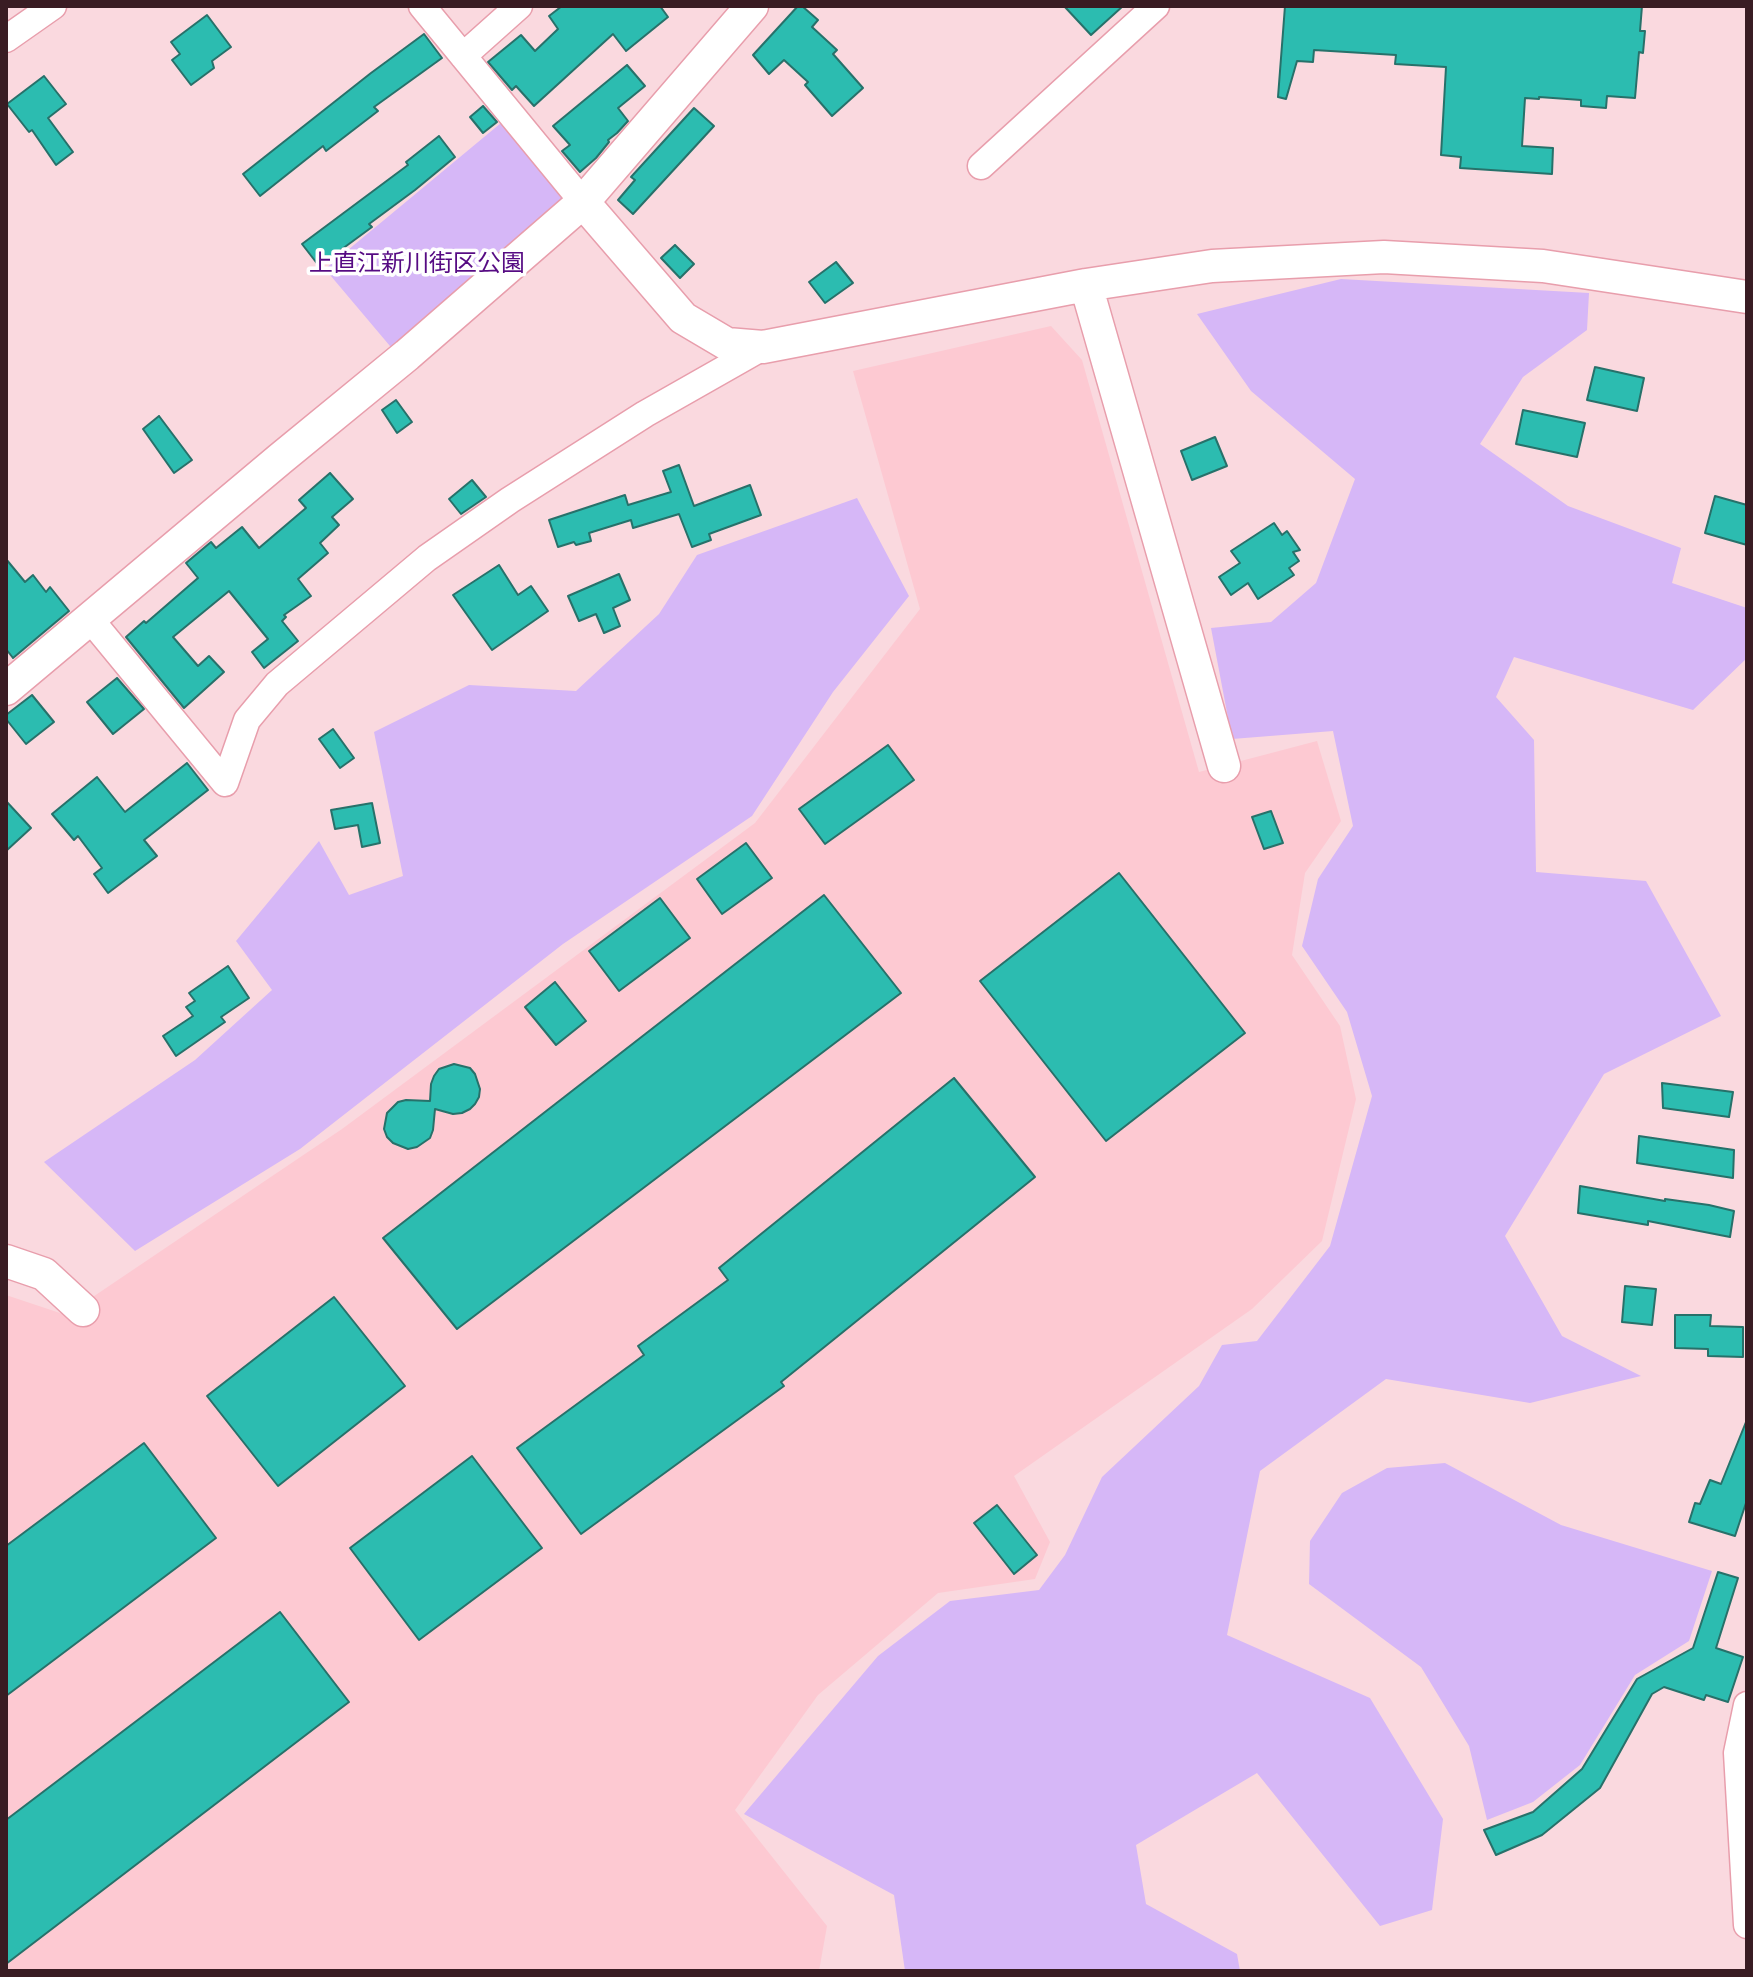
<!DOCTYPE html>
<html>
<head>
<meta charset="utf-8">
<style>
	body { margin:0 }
	#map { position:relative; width:1753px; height:1977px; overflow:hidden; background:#fad9df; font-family:Lato,sans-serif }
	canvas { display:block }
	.frame { position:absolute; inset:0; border:8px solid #391c23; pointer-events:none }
</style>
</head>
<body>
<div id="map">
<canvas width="1753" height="1977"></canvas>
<div class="frame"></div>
</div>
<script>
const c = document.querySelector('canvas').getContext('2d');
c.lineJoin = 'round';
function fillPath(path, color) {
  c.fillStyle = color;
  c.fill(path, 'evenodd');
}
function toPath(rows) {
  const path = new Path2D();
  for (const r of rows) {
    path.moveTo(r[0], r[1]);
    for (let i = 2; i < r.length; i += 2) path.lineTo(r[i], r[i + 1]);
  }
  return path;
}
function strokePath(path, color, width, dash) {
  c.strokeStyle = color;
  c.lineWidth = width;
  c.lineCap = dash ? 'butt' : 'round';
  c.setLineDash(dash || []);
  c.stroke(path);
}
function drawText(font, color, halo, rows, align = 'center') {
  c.font = font + ' Lato,"Noto Sans JP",sans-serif';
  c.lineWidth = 7;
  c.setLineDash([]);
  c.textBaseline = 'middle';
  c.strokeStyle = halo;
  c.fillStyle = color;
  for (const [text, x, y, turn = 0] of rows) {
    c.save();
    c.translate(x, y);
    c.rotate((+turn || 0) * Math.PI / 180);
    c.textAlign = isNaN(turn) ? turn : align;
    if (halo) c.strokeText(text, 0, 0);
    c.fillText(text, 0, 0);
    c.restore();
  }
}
fillPath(toPath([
	[1051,326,1082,360,1199,772,1317,741,1341,821,1305,873,1292,955,1340,1026,1356,1099,1322,1241,1252,1309,1014,1476,1050,1542,1035,1579,938,1593,818,1695,735,1810,827,1926,819,1971,6,1971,6,1295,66,1315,342,1129,755,823,920,609,853,371]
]), '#fdc9d2');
fillPath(toPath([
	[501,123,567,200,395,352,325,269],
	[1341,279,1589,293,1587,330,1523,377,1480,444,1568,506,1681,548,1672,583,1747,608,1747,658,1693,710,1514,657,1496,697,1534,740,1536,872,1646,881,1721,1016,1604,1074,1505,1236,1562,1336,1641,1376,1530,1403,1386,1379,1260,1471,1227,1635,1370,1698,1443,1819,1432,1910,1380,1926,1257,1773,1136,1845,1146,1904,1237,1954,1240,1971,905,1971,894,1895,744,1814,878,1656,950,1601,1039,1590,1065,1555,1102,1477,1199,1386,1222,1345,1257,1341,1330,1246,1372,1096,1347,1012,1302,946,1318,879,1353,826,1333,731,1232,739,1211,628,1271,622,1316,583,1355,479,1251,391,1197,314],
	[857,498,909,596,833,692,752,816,563,944,300,1149,135,1251,44,1162,195,1060,272,990,236,941,319,841,349,895,403,876,374,732,469,685,576,691,659,614,697,555],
	[1445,1463,1561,1525,1712,1571,1689,1641,1635,1675,1580,1765,1533,1802,1487,1820,1469,1746,1421,1667,1309,1584,1310,1541,1342,1493,1387,1468]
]), '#d6b7f7');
const building = toPath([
	[562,6,660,6,668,17,626,51,613,34,534,106,516,86,512,90,488,62,521,35,535,51,558,29,549,16,562,6],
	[798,6,802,6,818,20,812,27,837,50,833,54,863,88,832,116,805,85,808,82,784,60,769,74,753,55,798,6],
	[1064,6,1123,6,1091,35,1064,6],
	[1285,6,1642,6,1640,31,1645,31,1643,53,1639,52,1635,98,1607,96,1606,108,1581,106,1581,100,1539,97,1539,99,1525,98,1522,146,1553,148,1552,174,1460,168,1461,157,1441,155,1446,67,1395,64,1396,55,1314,50,1313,62,1297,61,1286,99,1278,97,1285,6],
	[207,15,231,47,212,61,214,68,191,85,172,60,180,54,171,42,207,15],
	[424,34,442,58,374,107,378,111,326,151,323,146,260,196,243,174,371,73,424,34],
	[627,65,645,86,618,108,628,121,617,133,608,140,609,142,596,158,580,172,562,151,570,145,553,126,627,65],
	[44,76,66,104,48,118,73,152,56,165,32,130,29,132,7,104,44,76],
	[483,106,497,122,483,133,470,117,483,106],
	[694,108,714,126,633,214,618,200,635,180,631,177,694,108],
	[439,136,455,157,415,190,369,224,372,227,319,266,302,244,408,165,406,162,439,136],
	[675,245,694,264,680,278,661,258,675,245],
	[836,262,853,283,825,303,809,282,836,262],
	[1595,367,1644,378,1637,411,1587,400,1595,367],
	[396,400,412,422,397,433,382,410,396,400],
	[1523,410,1585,423,1577,457,1516,444,1523,410],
	[159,416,192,460,174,473,143,429,159,416],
	[1215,437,1227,466,1192,480,1181,451,1215,437],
	[679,465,694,506,750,485,761,515,709,534,711,540,692,547,679,514,633,528,631,520,589,533,591,541,576,545,574,542,558,547,549,520,625,495,628,505,671,492,663,471,679,465],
	[330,473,353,499,332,517,339,525,320,543,328,553,298,579,311,596,284,615,286,617,282,621,298,641,264,668,252,652,268,639,229,591,173,637,198,666,209,656,224,672,184,708,126,637,144,621,146,623,198,578,186,563,211,542,216,548,242,527,259,548,306,508,299,500,330,473],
	[472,480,486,497,461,514,449,499,472,480],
	[1715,496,1747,505,1747,545,1705,533,1715,496],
	[1274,523,1282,535,1287,531,1300,550,1293,552,1299,561,1289,568,1294,575,1258,599,1248,583,1231,595,1219,577,1240,563,1231,551,1274,523],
	[6,559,25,582,33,575,46,592,50,587,69,611,13,658,6,649,6,559],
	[499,565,518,595,531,586,548,611,492,650,453,595,499,565],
	[619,574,630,600,613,608,620,626,604,633,596,614,579,621,568,596,619,574],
	[117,678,144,709,113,734,87,702,117,678],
	[32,695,54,722,26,744,6,719,6,715,32,695],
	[333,729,354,758,340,768,319,739,333,729],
	[888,745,914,780,825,844,799,809,888,745],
	[187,763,208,790,144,840,157,856,108,893,94,874,102,868,78,836,74,840,52,814,97,777,125,812,187,763],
	[6,801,31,828,6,851,6,801],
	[372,803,380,843,362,847,358,825,335,829,331,810,372,803],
	[1271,811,1283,843,1264,849,1252,817,1271,811],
	[746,843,772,878,722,914,697,879,746,843],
	[1119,873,1245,1033,1106,1141,980,981,1119,873],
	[824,895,901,993,457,1329,383,1238,824,895],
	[660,898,690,938,619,991,589,951,660,898],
	[228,966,249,998,221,1017,225,1022,176,1056,163,1036,193,1016,186,1007,195,1001,189,993,228,966],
	[555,982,586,1021,556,1045,525,1007,555,982],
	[454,1064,470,1068,475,1074,480,1089,479,1097,475,1104,470,1109,462,1113,453,1114,435,1109,433,1130,430,1138,417,1147,408,1149,393,1143,387,1137,384,1129,387,1113,398,1102,406,1100,430,1101,431,1084,434,1076,439,1069,454,1064],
	[954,1078,1035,1177,781,1382,784,1386,581,1534,517,1448,644,1355,638,1346,728,1280,719,1268,954,1078],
	[1662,1083,1733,1092,1729,1117,1663,1108,1662,1083],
	[1639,1136,1734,1150,1733,1178,1637,1163,1639,1136],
	[1580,1186,1665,1201,1665,1199,1709,1205,1734,1211,1730,1237,1648,1221,1648,1225,1578,1213,1580,1186],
	[1625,1286,1656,1289,1652,1325,1622,1322,1625,1286],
	[334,1297,405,1386,278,1486,207,1396,334,1297],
	[1675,1315,1711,1315,1710,1326,1743,1327,1743,1357,1708,1356,1708,1349,1675,1348,1675,1315],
	[1746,1422,1747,1500,1735,1536,1689,1522,1695,1503,1700,1504,1710,1480,1721,1484,1746,1422],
	[144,1443,216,1538,6,1696,6,1546,144,1443],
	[472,1456,542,1548,419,1640,350,1548,472,1456],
	[997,1505,1037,1555,1014,1574,974,1523,997,1505],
	[1718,1572,1738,1578,1716,1648,1743,1657,1728,1702,1706,1695,1704,1700,1664,1687,1652,1694,1600,1788,1542,1835,1496,1855,1484,1830,1533,1812,1582,1769,1637,1679,1693,1648,1718,1572],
	[280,1612,349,1702,6,1964,6,1820,280,1612]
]);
fillPath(building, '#2cbcb0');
strokePath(building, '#27716a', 2);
const minor = toPath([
	[422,6,583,202],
	[6,39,53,6],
	[463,56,519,6],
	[981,166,1156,6],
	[90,619,225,783,247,720,277,684,427,558,510,500,645,414,763,347],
	[1747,1705,1737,1753,1747,1925]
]);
const tertiary = toPath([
	[583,202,683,318,727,344,763,347,1086,285,1212,266,1384,257,1543,266,1747,297],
	[1086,285,1224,766],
	[6,689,280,459,407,355,583,202,752,6],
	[6,1261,44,1274,83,1310]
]);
strokePath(minor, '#e89eac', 29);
strokePath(tertiary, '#e89eac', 35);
strokePath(minor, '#fff', 26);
strokePath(tertiary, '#fff', 32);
drawText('24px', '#560b83', '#fff', [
	["上直江新川街区公園",417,263]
]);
</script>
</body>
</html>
